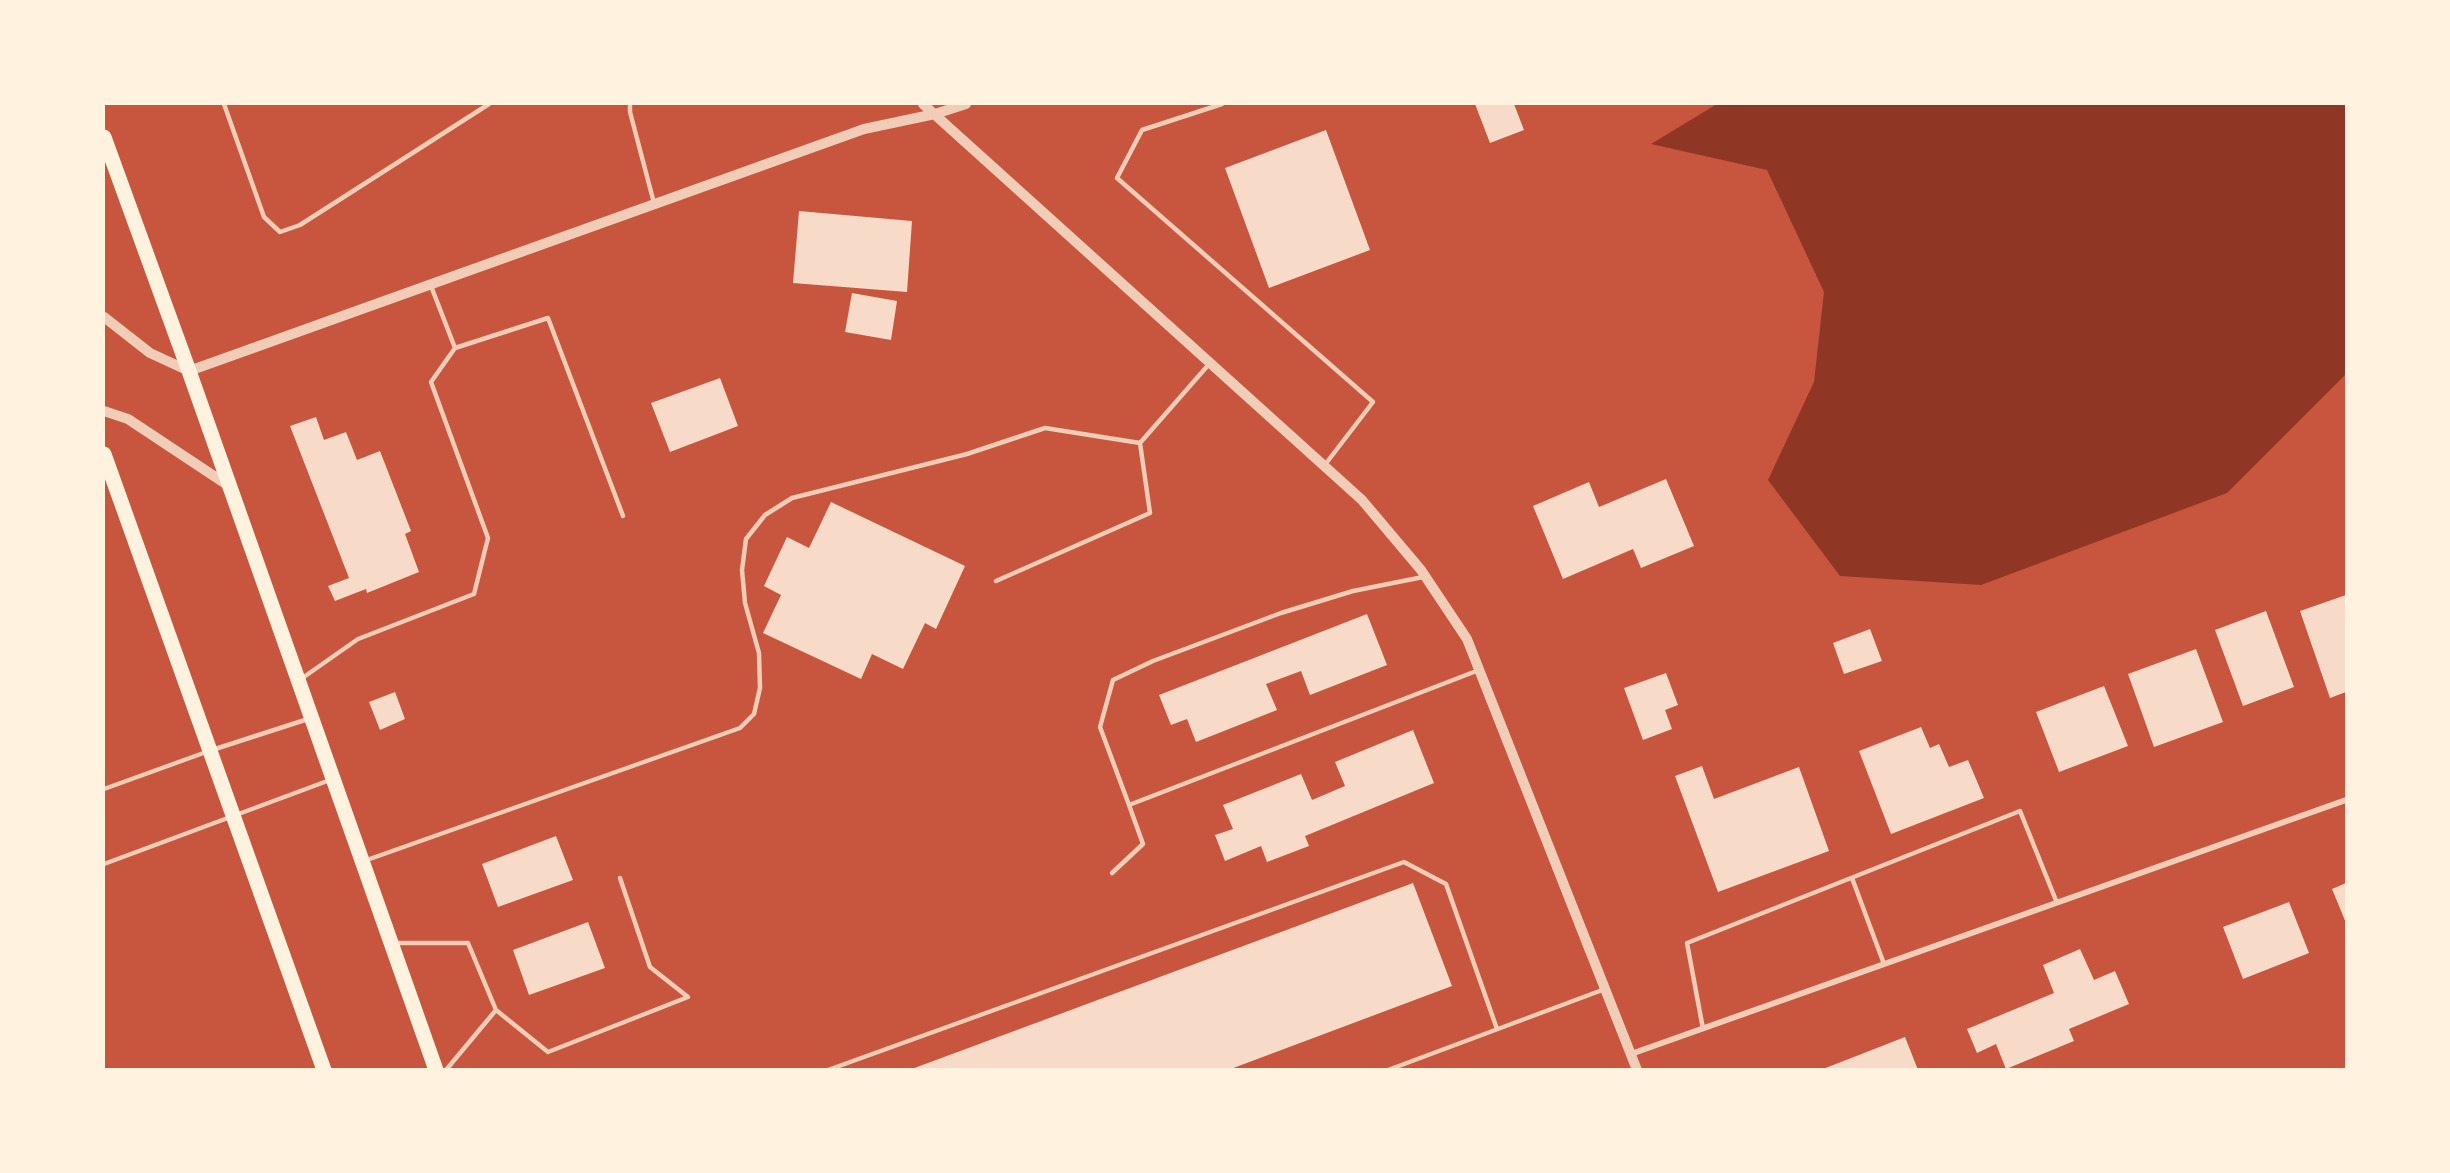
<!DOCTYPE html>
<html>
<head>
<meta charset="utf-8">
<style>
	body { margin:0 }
	#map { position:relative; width:2450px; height:1173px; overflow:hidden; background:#c8553d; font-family:"Golos Text",sans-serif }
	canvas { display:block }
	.frame { position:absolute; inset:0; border:105px solid #fff3e0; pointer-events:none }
</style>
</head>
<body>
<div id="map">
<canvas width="2450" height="1173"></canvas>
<div class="frame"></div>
</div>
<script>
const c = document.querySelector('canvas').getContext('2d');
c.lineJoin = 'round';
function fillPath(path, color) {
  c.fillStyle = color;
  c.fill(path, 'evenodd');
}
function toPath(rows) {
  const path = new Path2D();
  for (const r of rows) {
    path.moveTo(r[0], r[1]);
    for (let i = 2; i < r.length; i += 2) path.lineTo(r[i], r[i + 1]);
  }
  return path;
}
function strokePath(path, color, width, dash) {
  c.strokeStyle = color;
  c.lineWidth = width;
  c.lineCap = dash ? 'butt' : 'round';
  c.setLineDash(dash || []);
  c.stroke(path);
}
fillPath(toPath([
	[1717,104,2346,104,2346,374,2227,493,1981,585,1840,576,1768,480,1814,382,1824,292,1767,170,1651,144]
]), '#8f3625');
fillPath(toPath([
	[1475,104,1514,104,1524,130,1490,143],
	[1326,130,1370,250,1269,288,1225,168],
	[799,211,912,221,907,292,793,283],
	[852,293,897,301,891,340,845,332],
	[720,378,738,426,670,452,651,403],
	[316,417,324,440,346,432,357,460,380,451,411,531,405,534,419,572,367,593,366,589,335,601,328,586,349,578,290,426],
	[1666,479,1694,546,1641,568,1633,549,1563,579,1533,506,1589,482,1599,507],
	[831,502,965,566,936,629,925,623,903,669,872,654,861,679,763,633,781,595,764,586,787,537,809,548],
	[2346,595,2346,692,2330,698,2300,611],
	[2266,611,2294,687,2243,706,2215,630],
	[1367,614,1387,665,1310,695,1301,671,1266,684,1277,710,1196,742,1187,719,1171,725,1159,695],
	[1870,629,1882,661,1844,674,1833,643],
	[2196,649,2223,722,2154,747,2128,674],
	[1666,673,1678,705,1665,710,1672,729,1643,740,1624,688],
	[2104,686,2128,746,2059,772,2036,712],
	[395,692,405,719,380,730,369,702],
	[1921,727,1930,748,1939,744,1949,767,1968,760,1984,798,1891,834,1859,751],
	[1413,730,1434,783,1305,836,1309,846,1267,862,1261,846,1225,861,1215,835,1233,829,1223,805,1301,774,1312,800,1345,786,1335,762],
	[1702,766,1714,799,1799,767,1829,851,1718,892,1675,776],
	[556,836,573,880,498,907,482,864],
	[1413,883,1452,986,1228,1070,909,1070],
	[2346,883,2346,923,2332,889],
	[2289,902,2309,953,2243,979,2223,927],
	[588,922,605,968,529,995,513,950],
	[2080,949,2094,980,2115,971,2129,1004,2069,1029,2074,1041,2006,1069,1996,1044,1977,1053,1967,1029,2054,993,2043,965],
	[1905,1037,1918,1070,1823,1070,1823,1069]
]), '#f7dbc8');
strokePath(toPath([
	[224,104,264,217,280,232,300,225,489,104],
	[630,104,630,112,654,203],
	[1222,104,1142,130,1117,178,1373,402,1324,466],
	[431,286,455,348,548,318,623,516],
	[996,581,1150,513,1140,443,1210,363],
	[301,679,358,639,474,594,488,538,431,382,455,348],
	[104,789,209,751,308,719],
	[1129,805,1100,727,1113,680,1153,661,1281,613,1353,591,1423,577],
	[364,861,740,728,754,714,760,688,759,653,745,603,742,570,746,539,765,515,792,498,967,454,1045,428,1140,443],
	[104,864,330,780],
	[1112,873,1143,844,1129,805,1479,670],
	[1852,878,1884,964],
	[393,943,468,943,496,1010],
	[1703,1029,1687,943,2020,811,2057,903],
	[446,1070,496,1010,548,1052,688,997,650,967,620,878],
	[828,1070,1404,862,1446,884,1497,1029],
	[1388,1070,1605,989]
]), '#f1ccb7', 4.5);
strokePath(toPath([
	[1631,1054,2346,800]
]), '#f1ccb7', 6);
strokePath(toPath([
	[923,104,1362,500,1421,570,1467,639,1637,1070],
	[104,317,150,353,189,371,864,129,935,114,966,104],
	[104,411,128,419,229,486]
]), '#f1ccb7', 10);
strokePath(toPath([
	[104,137,189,371,436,1070],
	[104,454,324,1070]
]), '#fff3e0', 15);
</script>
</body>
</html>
